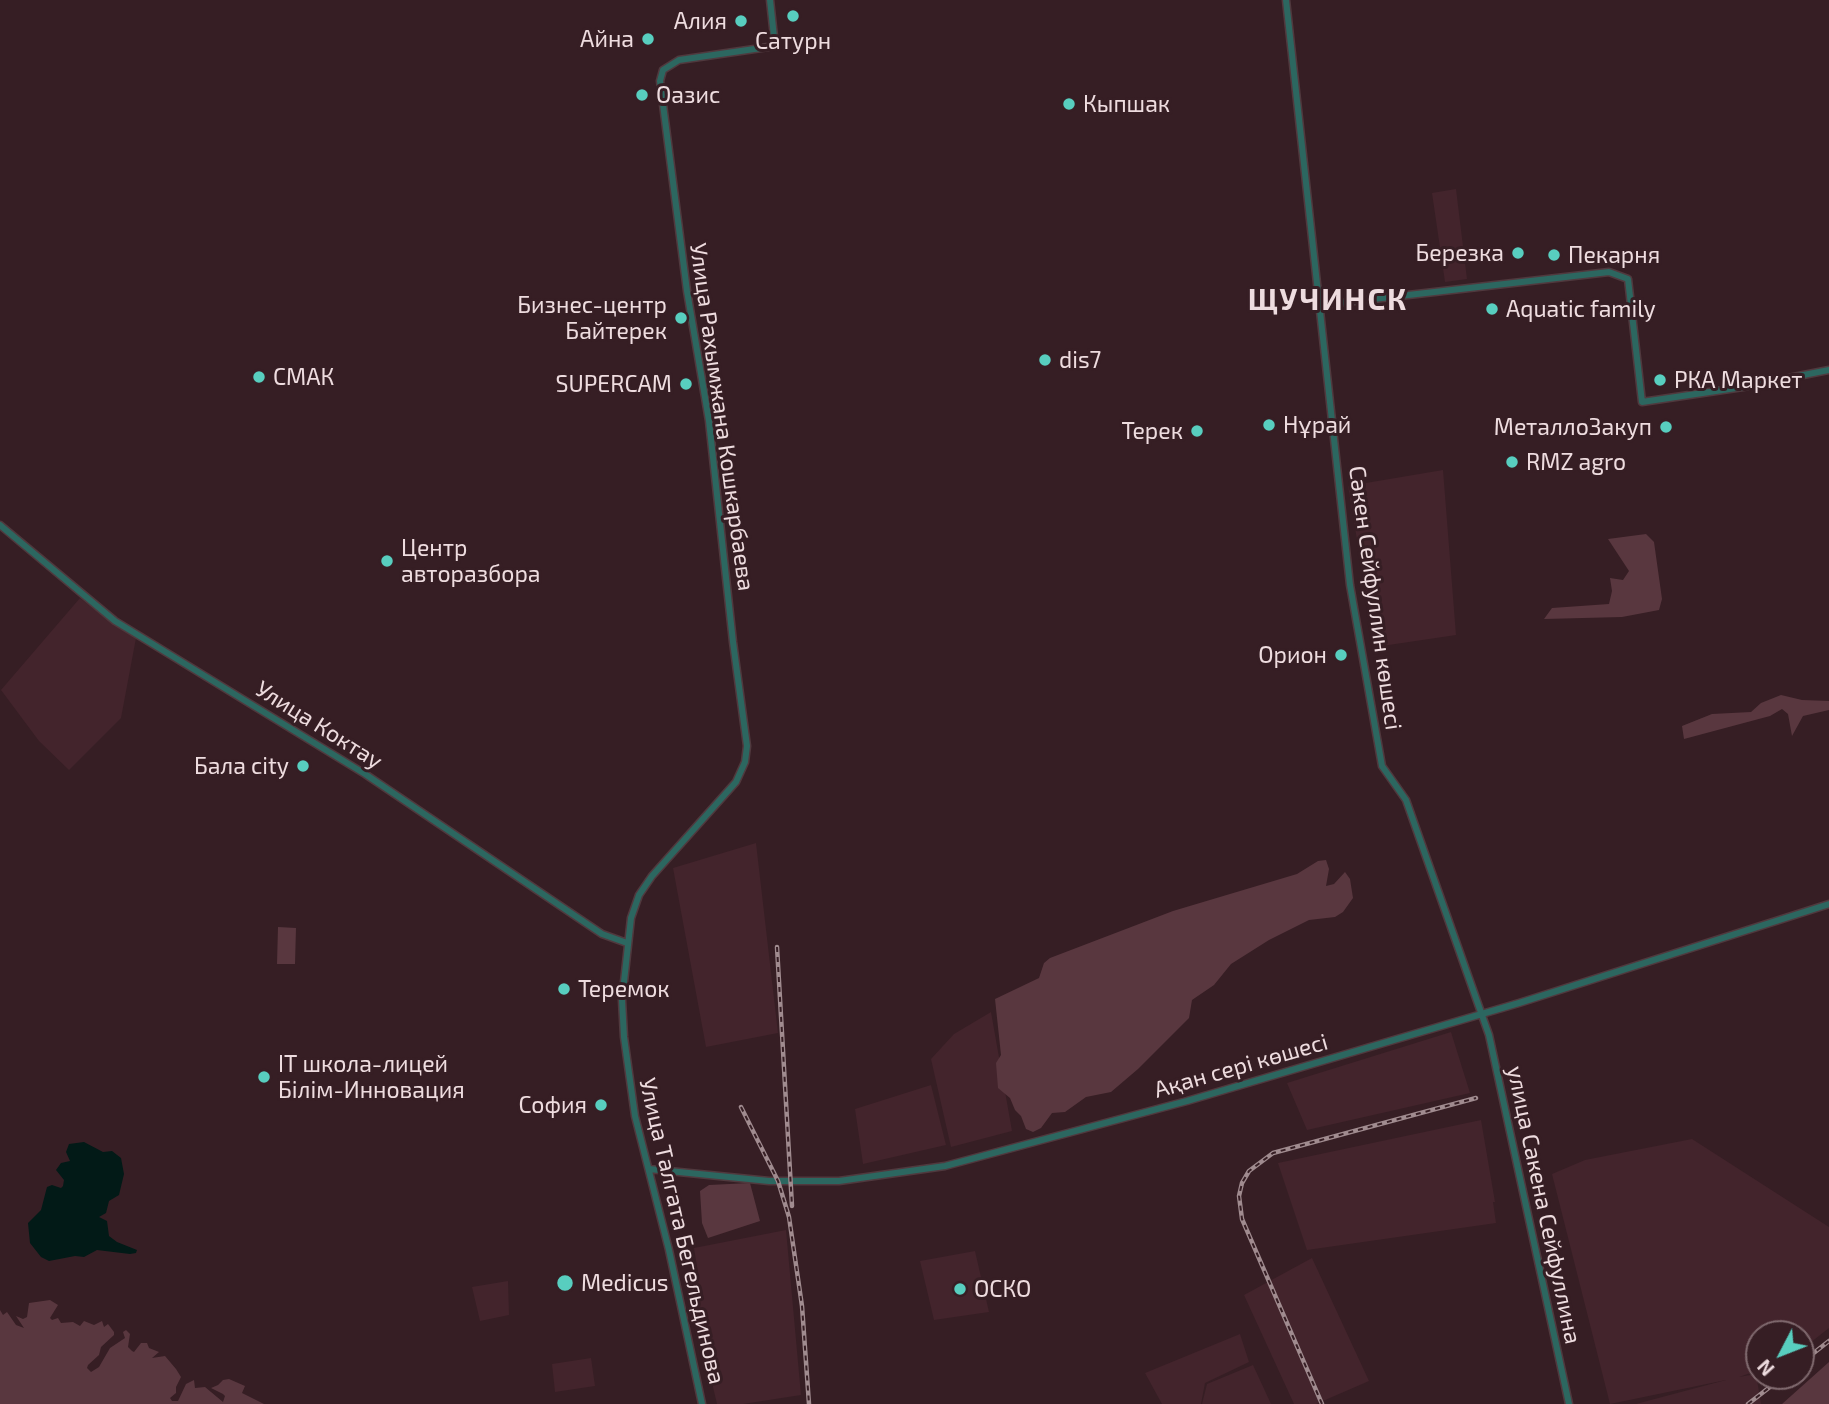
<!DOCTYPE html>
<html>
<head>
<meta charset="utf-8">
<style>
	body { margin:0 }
	#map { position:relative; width:1829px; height:1404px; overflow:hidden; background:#361e24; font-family:"Exo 2",sans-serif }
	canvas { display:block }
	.north { position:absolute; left:1745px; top:1320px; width:70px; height:70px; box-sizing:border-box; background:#361e24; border:2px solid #806a6f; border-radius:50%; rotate:228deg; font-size:19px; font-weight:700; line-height:28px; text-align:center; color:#eedcdf }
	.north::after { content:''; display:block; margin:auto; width:24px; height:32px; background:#58cebf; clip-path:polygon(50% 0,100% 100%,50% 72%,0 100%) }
</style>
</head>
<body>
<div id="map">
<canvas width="1829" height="1404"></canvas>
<div class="north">N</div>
</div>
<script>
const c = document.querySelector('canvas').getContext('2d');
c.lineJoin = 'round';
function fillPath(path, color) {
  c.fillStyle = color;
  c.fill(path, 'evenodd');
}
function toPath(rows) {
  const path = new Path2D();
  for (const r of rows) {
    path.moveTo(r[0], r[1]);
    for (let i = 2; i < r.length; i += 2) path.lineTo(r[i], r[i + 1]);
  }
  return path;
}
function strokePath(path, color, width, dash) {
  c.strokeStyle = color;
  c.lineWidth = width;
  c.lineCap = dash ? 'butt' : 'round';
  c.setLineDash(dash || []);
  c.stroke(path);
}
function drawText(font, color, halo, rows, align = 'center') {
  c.font = font + ' "Exo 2",sans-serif';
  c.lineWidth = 6;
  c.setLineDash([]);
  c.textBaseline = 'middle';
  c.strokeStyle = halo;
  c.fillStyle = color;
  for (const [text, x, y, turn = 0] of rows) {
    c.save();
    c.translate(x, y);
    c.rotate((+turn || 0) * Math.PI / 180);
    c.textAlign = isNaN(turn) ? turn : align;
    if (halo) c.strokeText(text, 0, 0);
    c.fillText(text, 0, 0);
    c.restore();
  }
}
fillPath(toPath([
	[1456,189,1467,279,1445,282,1432,193],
	[1443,470,1456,635,1375,647,1348,486],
	[80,598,113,624,136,638,121,718,69,770,39,741,1,690],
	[756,843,778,1033,706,1047,673,868],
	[991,1012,1012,1131,951,1147,931,1059,954,1034],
	[1451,1032,1470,1093,1307,1130,1287,1083],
	[931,1085,946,1145,863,1164,855,1109],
	[1481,1120,1495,1202,1493,1202,1496,1223,1307,1250,1278,1163],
	[1692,1139,1829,1227,1829,1328,1801,1350,1801,1334,1759,1334,1759,1370,1739,1377,1756,1374,1761,1404,1636,1404,1726,1380,1610,1404,1552,1174,1585,1160],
	[786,1230,801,1395,743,1404,717,1404,687,1276,698,1272,694,1248],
	[975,1251,989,1312,934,1320,920,1261],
	[1312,1258,1369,1381,1316,1404,1294,1404,1244,1295],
	[508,1281,509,1315,480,1321,472,1287],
	[1240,1334,1249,1362,1205,1383,1201,1404,1162,1404,1145,1373],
	[591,1358,595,1386,555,1392,552,1364],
	[1253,1365,1271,1404,1202,1404,1207,1384]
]), '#43242c');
fillPath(toPath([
	[1646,534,1654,542,1662,599,1659,610,1622,617,1544,619,1552,608,1609,604,1612,591,1610,578,1623,580,1629,571,1608,539],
	[1781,695,1802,700,1829,701,1829,710,1803,716,1792,736,1788,714,1782,709,1770,716,1684,739,1682,726,1712,714,1751,712,1761,703],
	[1326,860,1329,869,1326,886,1334,884,1345,872,1350,879,1353,898,1343,912,1335,917,1309,920,1269,940,1231,964,1214,985,1192,1000,1189,1018,1138,1069,1111,1092,1086,1097,1065,1112,1052,1113,1041,1128,1033,1132,1026,1129,1021,1116,1015,1110,1010,1098,998,1088,996,1063,1001,1055,995,999,1039,978,1044,963,1050,958,1173,911,1297,874,1318,861],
	[278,927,296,928,295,964,277,964],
	[750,1183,760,1221,708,1238,702,1223,700,1191,709,1185],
	[50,1300,58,1305,50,1318,52,1320,58,1318,61,1323,73,1322,80,1326,84,1321,94,1325,102,1321,104,1327,108,1324,114,1332,114,1335,101,1347,99,1355,88,1365,87,1368,91,1372,99,1367,110,1348,125,1338,123,1332,126,1330,130,1334,128,1347,132,1351,134,1352,141,1343,147,1343,149,1348,159,1352,152,1358,165,1356,176,1369,181,1377,176,1387,176,1393,170,1398,172,1401,178,1401,186,1384,194,1380,195,1388,205,1387,223,1402,225,1396,223,1394,211,1388,218,1385,223,1380,229,1379,245,1386,242,1393,264,1404,0,1404,0,1310,3,1315,7,1312,16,1325,24,1328,16,1316,23,1319,27,1317,29,1303],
	[1829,1362,1829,1404,1782,1404]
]), '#59373f');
fillPath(toPath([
	[84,1142,103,1152,112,1151,121,1158,124,1174,119,1195,109,1201,106,1213,99,1217,107,1221,109,1236,117,1242,137,1250,136,1253,130,1254,97,1250,84,1257,75,1256,49,1261,41,1257,30,1243,28,1223,41,1210,47,1187,52,1185,61,1188,63,1186,64,1180,56,1170,61,1163,70,1161,66,1152,69,1144]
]), '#021a17');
const minor = toPath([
	[1286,0,1350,585,1382,766,1406,800,1489,1035,1569,1404],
	[1321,305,1609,272,1628,279,1642,402,1743,387,1829,370],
	[0,525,115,621,365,774,602,934,627,943],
	[649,1169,769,1181,839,1181,945,1166,1187,1101,1519,1003,1829,904],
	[702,1404,669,1250,635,1116,624,1037,622,1000,631,918,639,895,652,876,736,782,745,762,747,746,733,642,709,421,687,291,660,81,663,70,679,60,775,46,770,0]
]);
strokePath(minor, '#50393e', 9);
strokePath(minor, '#2c6760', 6);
const rail = toPath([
	[777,947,792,1206],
	[741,1107,778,1181,789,1217,802,1306,809,1404],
	[1801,1363,1829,1341],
	[1322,1404,1242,1219,1239,1196,1242,1183,1249,1171,1273,1153,1476,1098],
	[1748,1404,1784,1376]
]);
strokePath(rail, '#a08b8f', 4.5);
strokePath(rail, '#361e24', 2, [5]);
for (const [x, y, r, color] of [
	[793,16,7,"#58cebf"],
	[741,21,7,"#58cebf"],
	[648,39,7,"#58cebf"],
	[642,95,7,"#58cebf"],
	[1069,104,7,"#58cebf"],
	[1518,253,7,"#58cebf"],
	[1554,255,7,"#58cebf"],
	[1492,309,7,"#58cebf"],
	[681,318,7,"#58cebf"],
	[1045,360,7,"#58cebf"],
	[259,377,7,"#58cebf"],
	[1660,380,7,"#58cebf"],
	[686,384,7,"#58cebf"],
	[1269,425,7,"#58cebf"],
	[1666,427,7,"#58cebf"],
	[1197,431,7,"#58cebf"],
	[1512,462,7,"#58cebf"],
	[387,561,7,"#58cebf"],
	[1341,655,7,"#58cebf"],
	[303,766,7,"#58cebf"],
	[564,989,7,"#58cebf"],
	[264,1077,7,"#58cebf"],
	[601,1105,7,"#58cebf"],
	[565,1283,9,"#58cebf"],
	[960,1289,7,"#58cebf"]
]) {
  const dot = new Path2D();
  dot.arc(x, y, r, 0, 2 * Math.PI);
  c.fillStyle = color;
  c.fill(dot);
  strokePath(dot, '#361e24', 2.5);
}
drawText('23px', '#eedcdf', '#361e24', [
	["Алия",727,21,"right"],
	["Айна",634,39,"right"],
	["Сатурн",793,41,"center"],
	["Оазис",656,95],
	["Кыпшак",1083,104],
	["Березка",1504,253,"right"],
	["Пекарня",1568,255],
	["Бизнес-центр",667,305,"right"],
	["Байтерек",667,331,"right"],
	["Aquatic family",1506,309],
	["dis7",1059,360],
	["СМАК",273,377],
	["РКА Маркет",1674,380],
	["SUPERCAM",672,384,"right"],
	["Нұрай",1283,425],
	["МеталлоЗакуп",1652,427,"right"],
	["Терек",1183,431,"right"],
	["RMZ agro",1526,462],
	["Центр",401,548],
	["авторазбора",401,574],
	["Орион",1327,655,"right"],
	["Бала city",289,766,"right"],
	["Теремок",578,989],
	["IT школа-лицей",278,1064],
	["Білім-Инновация",278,1090],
	["София",587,1105,"right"],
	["Medicus",581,1283],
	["ОСКО",974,1289]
], 'left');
drawText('23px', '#eedcdf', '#361e24', [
	["Улица Рахымжана Кошкарбаева",722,417,82],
	["Сәкен Сейфуллин көшесі",1375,598,82],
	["Улица Коктау",319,725,32],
	["Ақан сері көшесі",1241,1066,-16],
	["улица Сакена Сейфуллина",1544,1205,78],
	["Улица Талгата Бегельдинова",682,1231,77]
]);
c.letterSpacing = '2px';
drawText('bold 30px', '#eedcdf', '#361e24', [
	["ЩУЧИНСК",1328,300]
]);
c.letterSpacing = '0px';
</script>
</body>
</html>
